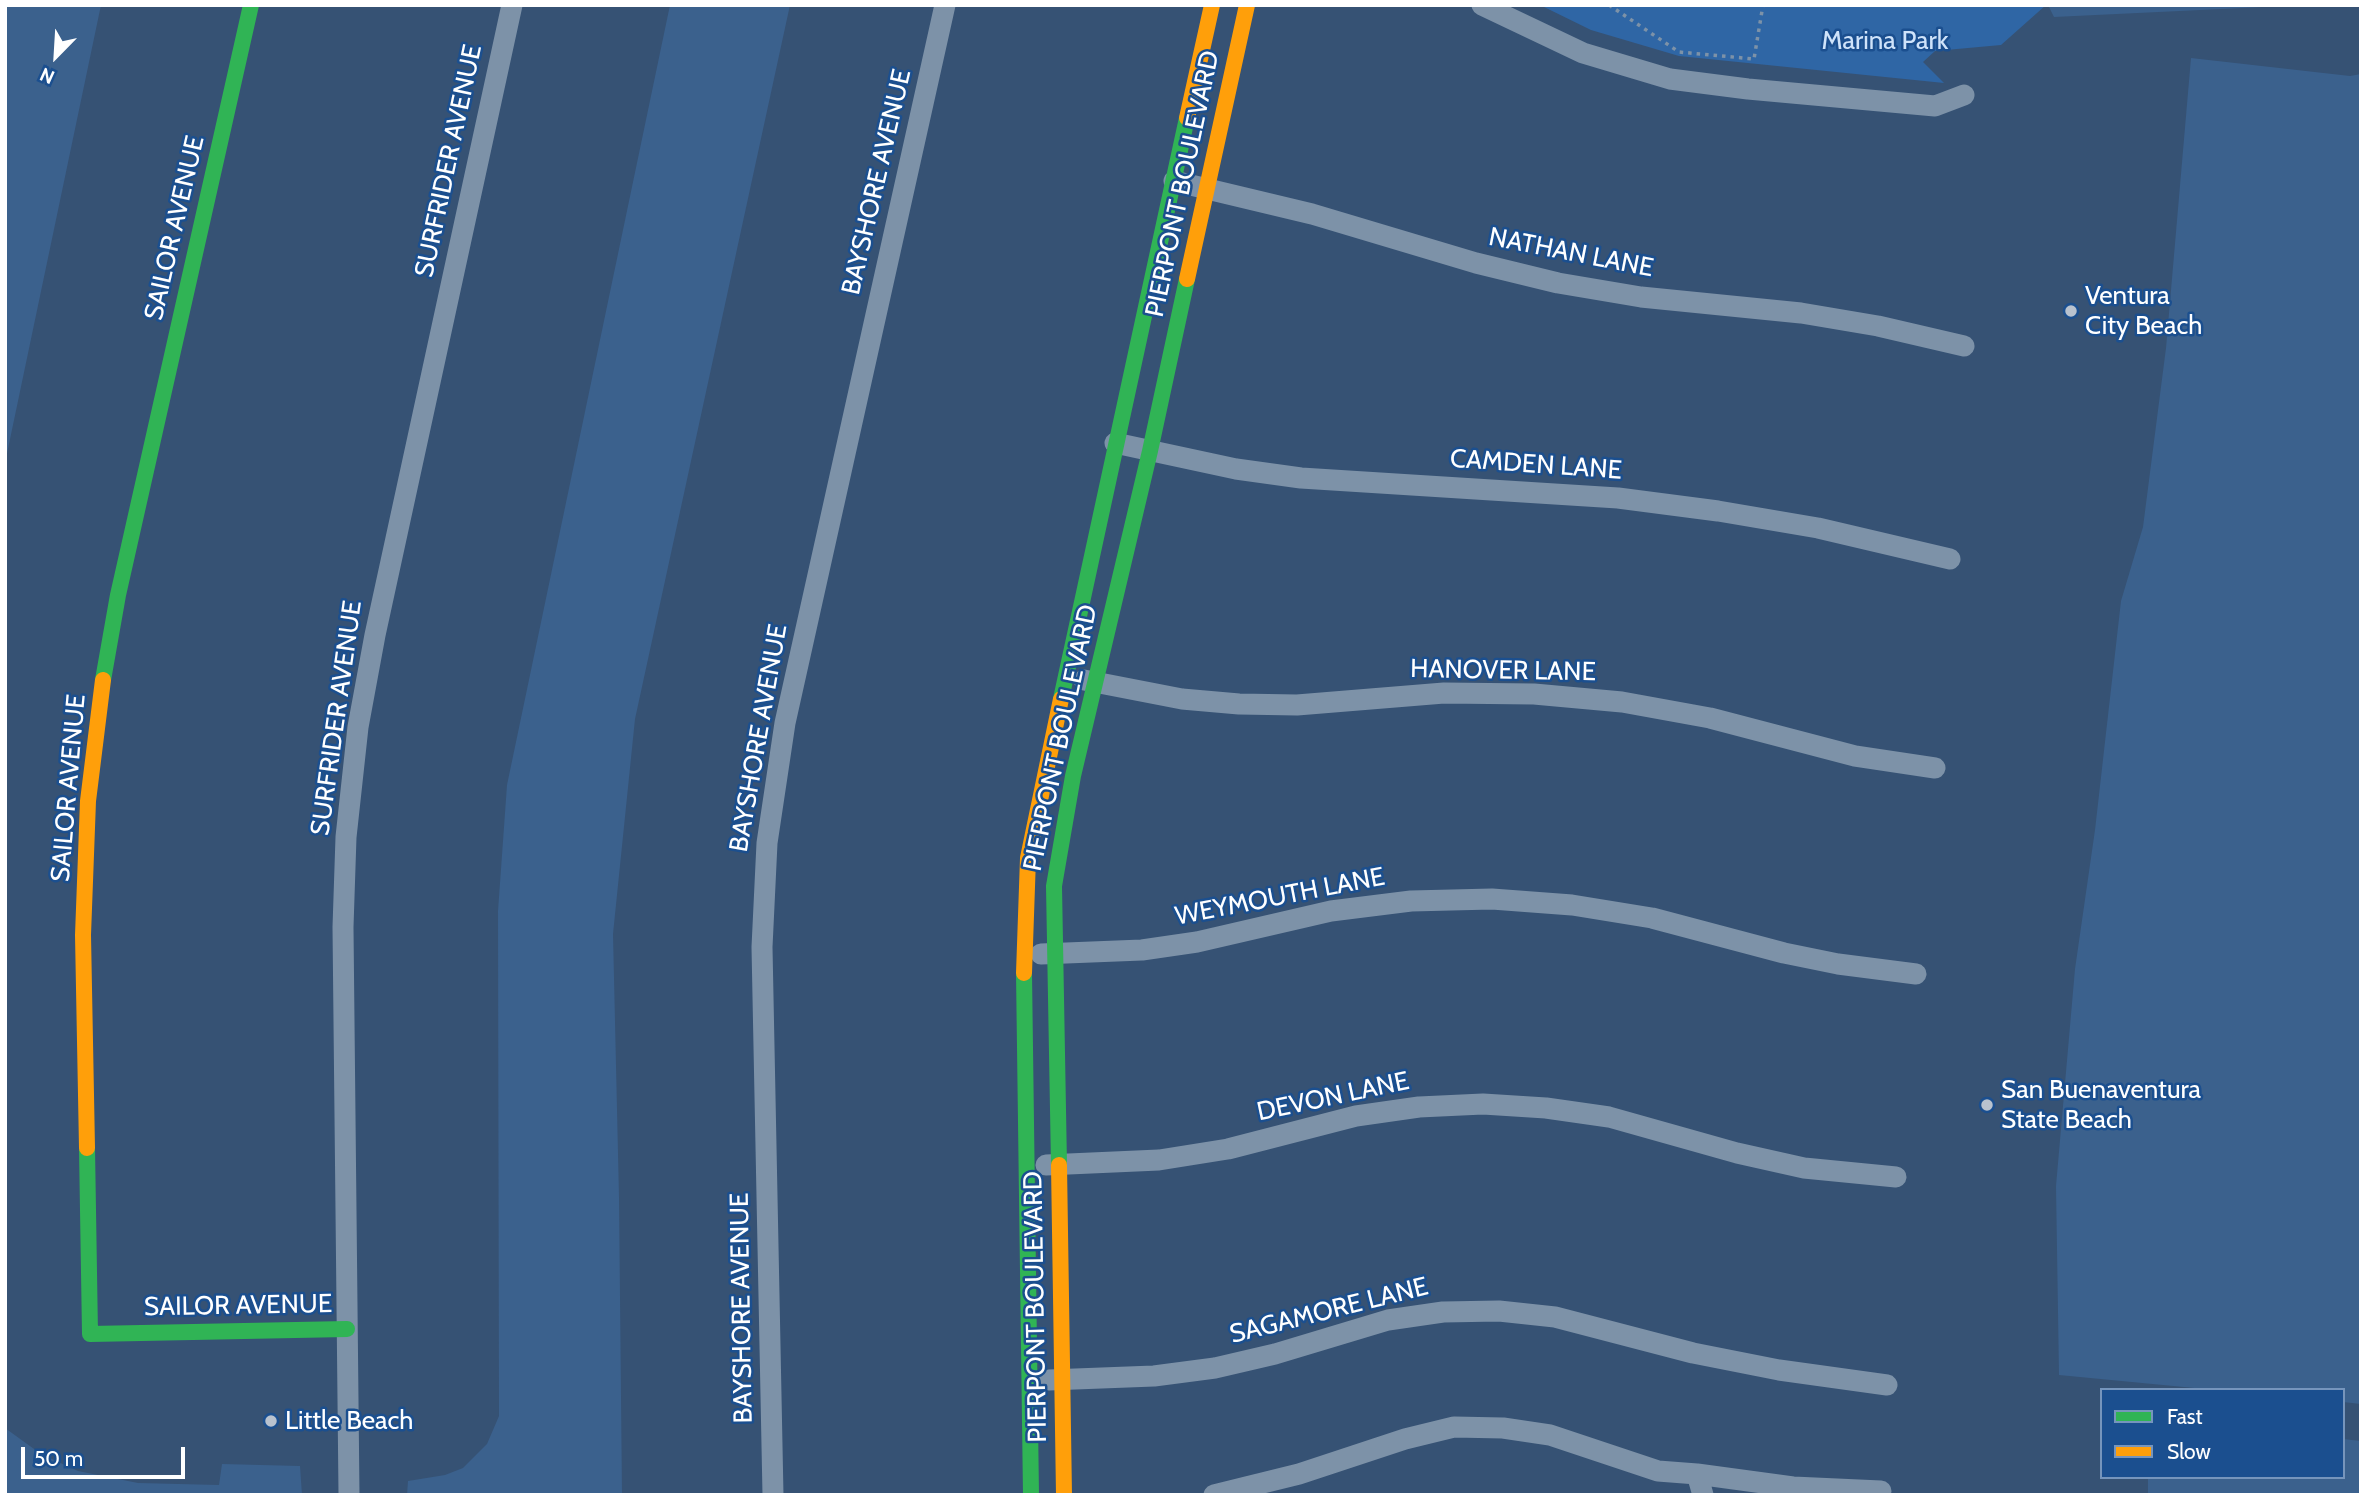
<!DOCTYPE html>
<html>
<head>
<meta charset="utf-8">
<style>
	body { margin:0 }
	#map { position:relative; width:2366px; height:1500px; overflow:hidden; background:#365274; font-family:Cabin,sans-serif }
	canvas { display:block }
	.frame { position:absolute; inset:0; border:7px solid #fff; pointer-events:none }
	.legend { position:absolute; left:2100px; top:1388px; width:245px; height:91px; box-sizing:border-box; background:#1b4f8f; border:2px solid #7695bc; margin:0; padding:9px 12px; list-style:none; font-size:21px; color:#fff }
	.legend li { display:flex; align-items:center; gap:14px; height:35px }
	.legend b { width:35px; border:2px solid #7695bc }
	.north { position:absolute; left:21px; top:21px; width:70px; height:70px; -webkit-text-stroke:5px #1b4f8f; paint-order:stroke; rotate:204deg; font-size:19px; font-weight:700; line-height:28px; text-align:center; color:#fff }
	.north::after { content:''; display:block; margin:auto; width:24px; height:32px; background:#fff; clip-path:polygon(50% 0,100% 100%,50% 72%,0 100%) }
	.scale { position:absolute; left:21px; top:1447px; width:164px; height:32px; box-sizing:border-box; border:4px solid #fff; border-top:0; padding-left:9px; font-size:21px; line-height:24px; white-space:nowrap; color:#fff; -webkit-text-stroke:5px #1b4f8f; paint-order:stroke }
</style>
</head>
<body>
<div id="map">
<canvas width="2366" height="1500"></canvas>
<div class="frame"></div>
<ul class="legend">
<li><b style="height:9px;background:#30b455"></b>Fast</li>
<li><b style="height:9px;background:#ff9f0a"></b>Slow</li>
</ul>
<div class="north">N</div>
<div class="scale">50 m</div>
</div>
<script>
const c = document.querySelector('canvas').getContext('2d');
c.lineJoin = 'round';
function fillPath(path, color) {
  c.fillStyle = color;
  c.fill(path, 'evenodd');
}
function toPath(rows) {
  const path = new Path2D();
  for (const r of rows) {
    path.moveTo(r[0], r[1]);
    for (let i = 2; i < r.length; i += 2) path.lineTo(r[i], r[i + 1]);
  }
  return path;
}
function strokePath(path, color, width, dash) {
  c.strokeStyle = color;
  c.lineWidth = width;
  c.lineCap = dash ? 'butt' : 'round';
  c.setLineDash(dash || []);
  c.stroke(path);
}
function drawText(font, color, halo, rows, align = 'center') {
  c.font = font + ' Cabin,sans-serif';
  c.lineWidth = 5;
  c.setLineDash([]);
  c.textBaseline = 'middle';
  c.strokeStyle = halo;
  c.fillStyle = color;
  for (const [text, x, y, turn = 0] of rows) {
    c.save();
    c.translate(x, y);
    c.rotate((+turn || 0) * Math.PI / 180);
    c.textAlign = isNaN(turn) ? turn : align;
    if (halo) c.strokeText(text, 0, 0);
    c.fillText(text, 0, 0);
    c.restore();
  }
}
fillPath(toPath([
	[1540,5,2046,5,2001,45,1935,51,1923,62,1944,83,1679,56,1591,30]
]), '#2f66a5');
fillPath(toPath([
	[5,5,101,5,5,463],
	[670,5,790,5,635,719,613,934,619,1197,622,1495,407,1495,408,1481,445,1475,463,1468,487,1444,499,1416,498,911,507,785],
	[2048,5,2305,5,2054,17],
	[2191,58,2350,76,2361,74,2361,1404,2343,1402,2343,1390,2215,1390,2059,1375,2056,1186,2075,969,2095,830,2121,601,2143,527,2166,348],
	[5,1428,41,1454,78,1471,138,1483,219,1485,222,1464,300,1466,302,1495,5,1495],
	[2343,1439,2361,1441,2361,1495,2148,1495,2148,1477,2343,1477]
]), '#3b618d');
strokePath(toPath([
	[1609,5,1679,52,1754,59,1763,5]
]), '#7d92a8', 3.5, [3.5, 5]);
strokePath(toPath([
	[1482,5,1583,53,1670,79,1748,89,1935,106,1964,95],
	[1174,181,1312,214,1476,263,1558,283,1641,297,1801,313,1878,326,1964,346],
	[1115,443,1236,469,1301,478,1618,498,1718,511,1818,528,1950,559],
	[1084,680,1182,699,1239,704,1297,705,1444,693,1534,694,1622,702,1710,718,1855,756,1935,768],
	[1041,954,1142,950,1197,942,1331,911,1411,901,1492,899,1572,905,1652,918,1784,953,1838,964,1916,974],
	[1046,1165,1159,1160,1228,1149,1356,1116,1419,1107,1483,1104,1546,1108,1609,1117,1737,1153,1804,1168,1896,1177],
	[1049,1380,1154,1376,1215,1368,1275,1354,1388,1320,1443,1312,1499,1311,1555,1317,1693,1353,1779,1370,1887,1385],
	[1697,1474,1793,1487,1881,1491],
	[349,1495,343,927,346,837,358,727,375,635,512,5],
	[773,1495,762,947,767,843,785,723,945,5],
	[1214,1495,1299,1474,1405,1439,1454,1427,1503,1428,1550,1435,1658,1471,1697,1474,1703,1495]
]), '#7d92a8', 21);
strokePath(toPath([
	[103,680,118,595,251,5],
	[1061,699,1187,118],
	[1024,973,1031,1495],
	[87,1148,90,1334,347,1329],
	[1059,1165,1054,886,1073,776,1150,451,1187,279]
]), '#30b455', 16);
strokePath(toPath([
	[1187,118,1212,5],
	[1187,279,1247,5],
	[1024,973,1028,858,1061,699],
	[87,1148,83,935,88,801,103,680],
	[1059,1165,1064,1495]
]), '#ff9f0a', 16);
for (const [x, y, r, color] of [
	[2071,311,7,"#b9c2ce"],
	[1987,1105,7,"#b9c2ce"],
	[271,1421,7,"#b9c2ce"]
]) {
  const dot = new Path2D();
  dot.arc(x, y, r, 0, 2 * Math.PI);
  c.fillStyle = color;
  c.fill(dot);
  strokePath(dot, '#1b4f8f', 2.5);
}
drawText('26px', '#cfe3fa', '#1b4f8f', [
	["Marina Park",1885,41]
]);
drawText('26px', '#fff', '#1b4f8f', [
	["SURFRIDER AVENUE",449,161,-78],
	["BAYSHORE AVENUE",877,182,-77],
	["PIERPONT BOULEVARD",1183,184,-78],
	["SAILOR AVENUE",175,228,-77],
	["NATHAN LANE",1571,253,11],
	["CAMDEN LANE",1536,465,4],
	["HANOVER LANE",1503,671,1],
	["SURFRIDER AVENUE",337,718,-82],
	["BAYSHORE AVENUE",759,738,-80],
	["PIERPONT BOULEVARD",1061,738,-78],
	["SAILOR AVENUE",69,788,-85],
	["WEYMOUTH LANE",1280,897,-11],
	["DEVON LANE",1333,1097,-12],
	["SAILOR AVENUE",238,1306,-1],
	["PIERPONT BOULEVARD",1036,1307,-91],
	["BAYSHORE AVENUE",742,1308,-91],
	["SAGAMORE LANE",1329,1311,-14]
]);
drawText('26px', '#fff', '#1b4f8f', [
	["Ventura",2085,296],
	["City Beach",2085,326],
	["San Buenaventura",2001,1090],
	["State Beach",2001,1120],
	["Little Beach",285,1421]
], 'left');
</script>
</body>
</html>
